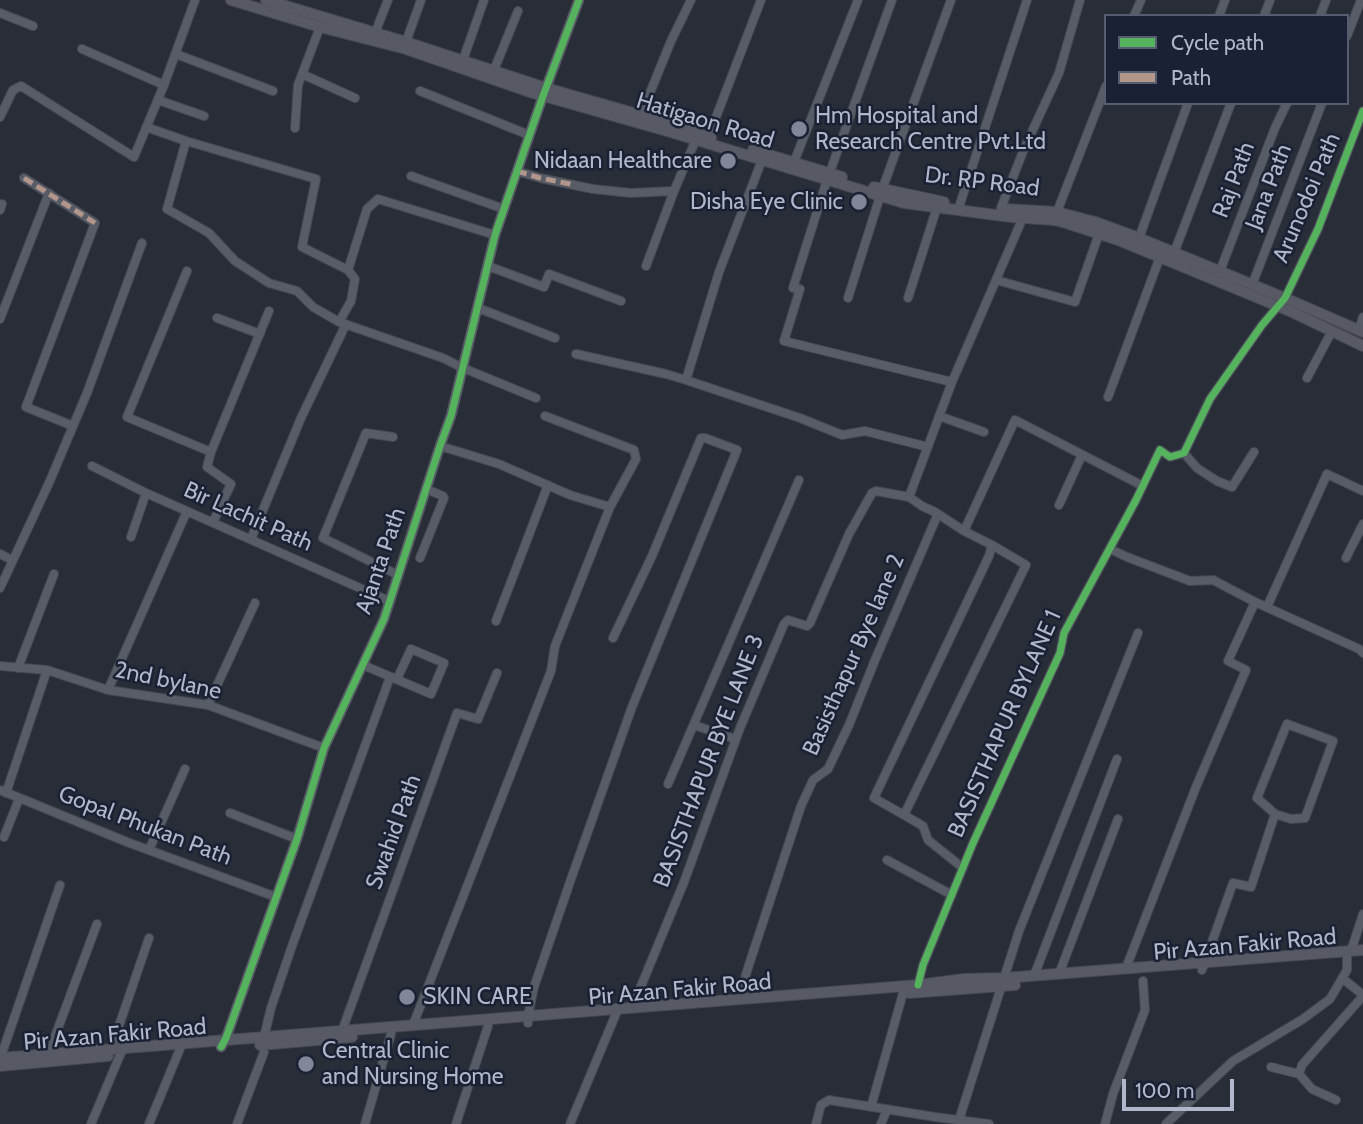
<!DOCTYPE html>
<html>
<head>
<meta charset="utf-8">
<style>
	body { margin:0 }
	#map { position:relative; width:1363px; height:1124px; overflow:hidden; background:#282d38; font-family:Cabin,sans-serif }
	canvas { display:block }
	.legend { position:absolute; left:1104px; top:14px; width:245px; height:91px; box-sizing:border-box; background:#1a2134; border:2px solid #565d70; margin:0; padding:9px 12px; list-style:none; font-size:21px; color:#b1b7ca }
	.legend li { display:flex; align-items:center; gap:14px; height:35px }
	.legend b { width:35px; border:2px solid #565d70 }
	.scale { position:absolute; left:1122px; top:1079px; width:112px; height:32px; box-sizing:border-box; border:4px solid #b1b7ca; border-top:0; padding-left:9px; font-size:21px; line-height:24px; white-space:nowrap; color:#b1b7ca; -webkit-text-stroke:5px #1a2134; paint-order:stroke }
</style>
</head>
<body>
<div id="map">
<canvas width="1363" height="1124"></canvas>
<ul class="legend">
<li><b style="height:9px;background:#56b35d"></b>Cycle path</li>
<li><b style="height:9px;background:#b2968c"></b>Path</li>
</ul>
<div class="scale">100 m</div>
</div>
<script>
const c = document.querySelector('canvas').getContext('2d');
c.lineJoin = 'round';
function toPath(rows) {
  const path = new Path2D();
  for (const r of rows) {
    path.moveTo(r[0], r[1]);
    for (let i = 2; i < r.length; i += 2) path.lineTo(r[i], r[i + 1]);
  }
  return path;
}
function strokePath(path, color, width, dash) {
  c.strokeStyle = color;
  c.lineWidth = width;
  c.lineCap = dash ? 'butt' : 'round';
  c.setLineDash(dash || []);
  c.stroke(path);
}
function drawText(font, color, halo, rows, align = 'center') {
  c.font = font + ' Cabin,sans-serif';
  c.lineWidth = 5;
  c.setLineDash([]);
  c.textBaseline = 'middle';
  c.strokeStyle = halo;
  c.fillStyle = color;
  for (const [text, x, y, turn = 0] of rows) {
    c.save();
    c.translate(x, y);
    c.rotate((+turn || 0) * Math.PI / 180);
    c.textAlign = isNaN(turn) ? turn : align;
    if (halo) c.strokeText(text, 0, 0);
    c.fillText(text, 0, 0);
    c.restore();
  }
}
const minor = toPath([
	[892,0,827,180,793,288,800,289,784,341,952,382],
	[0,13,33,26],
	[1134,16,1141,0],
	[1219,16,1225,0],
	[1264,16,1270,0],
	[1320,16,1326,0],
	[375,33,388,0],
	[1347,36,1361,0],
	[406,42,421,0],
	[82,49,164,85],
	[176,54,273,91],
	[463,60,484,0],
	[494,70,518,11],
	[302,74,355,98],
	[420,91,529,135],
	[158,100,204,116],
	[641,115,671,41,691,0],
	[0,117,13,90,21,86,134,157,164,85,195,0],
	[146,127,186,141,316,179,302,247,348,270,355,279,351,301,339,322],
	[295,128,298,85,320,27],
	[708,138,761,0],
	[186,141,167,209,209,233,235,261,269,283,297,291,313,307,339,322,443,358,463,368,536,398],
	[794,162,858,0],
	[517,171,540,178,593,189,631,193,674,191,697,137],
	[411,176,504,209],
	[24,178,95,223,26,407,73,426],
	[960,204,1027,0],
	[1001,208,1024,149,1059,73,1080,0],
	[0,210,2,204],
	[1055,217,1106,86],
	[1139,238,1188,103],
	[1174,253,1231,103],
	[488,266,544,287,549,274,621,301],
	[646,266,674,191],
	[348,270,367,209,378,199,495,235],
	[187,271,127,417,211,452],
	[1220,271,1275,128,1287,103],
	[996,280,1075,302,1099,234],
	[1252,285,1322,103],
	[848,298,882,190,951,0],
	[908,298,938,204],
	[478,308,555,338],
	[217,318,260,334],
	[0,319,49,193],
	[1359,330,1363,317],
	[576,354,666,374,686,380,800,418,842,435,865,431,928,447],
	[1307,378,1332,331],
	[686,380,719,272,762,160],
	[1108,397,1160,257],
	[545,416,634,450,636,459,610,507],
	[939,416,984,432],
	[393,437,366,433,323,538,398,575],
	[1184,453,1197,468,1217,481,1232,487,1254,452],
	[92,466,146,493,389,601],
	[1059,505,1082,455],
	[935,512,964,531,1015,420,1143,486],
	[213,522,231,484,207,467,211,452,269,311],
	[964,531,992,545],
	[131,537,146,493],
	[251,539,301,418,346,324],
	[1110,549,1127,557,1190,581,1213,580,1255,602,1359,649,1363,653],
	[0,554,12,560],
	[420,558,444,498,443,496,426,489],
	[1346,558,1363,524],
	[0,588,49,483,87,393,142,243],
	[1267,607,1327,474,1363,491],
	[496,621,548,485],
	[363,665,431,694,444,663,411,649,397,679],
	[0,666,47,670,108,690,208,705,324,748],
	[18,668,54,574],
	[108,690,187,511],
	[208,705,255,603],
	[1287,724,1333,741,1305,818,1291,819,1275,814,1257,798,1287,724],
	[694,725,735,739],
	[668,784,799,480],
	[0,790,127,842,276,897],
	[6,793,47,670],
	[230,813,297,839],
	[904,815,1026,565,992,545,989,556,874,798,904,815,923,826,928,840,963,868],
	[4,837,19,799],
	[149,850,185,769],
	[887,860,952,895],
	[1351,951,1363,914],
	[1126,968,1196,787,1246,670,1228,661,1255,602],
	[1202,970,1233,883,1251,887,1275,814],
	[1059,974,1118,819],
	[1034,976,1117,759],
	[1342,978,1363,995],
	[918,985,923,965,973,843,1060,653,1064,633,1136,500,1160,450,1170,457,1184,453,1210,399,1262,325,1285,298,1318,229,1363,111],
	[744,999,743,988,746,974,801,806,813,780,828,769,849,725,875,660,937,516,935,512,922,506,909,497],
	[632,1008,684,882,740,728,784,624,788,620,807,626,810,623,849,534,872,493,876,491,909,497,952,382,1024,215],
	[528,1023,528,1016,534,987,570,882,632,707,737,450,705,438,701,438,652,556,613,638],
	[413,1025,551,671,555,646,610,507,570,495,499,464,440,446],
	[342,1031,457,713,478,719,497,673],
	[264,1037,271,1008,292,946,389,680],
	[111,1049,149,938],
	[51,1053,54,1039,97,924],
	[0,1059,60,885],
	[1271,1067,1299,1074],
	[1336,1100,1312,1089,1299,1074,1302,1065,1363,996],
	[871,1107,905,986],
	[959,1120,1019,931,1138,633],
	[91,1124,123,1048],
	[149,1124,182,1044],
	[237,1124,264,1052],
	[365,1124,391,1034],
	[456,1124,488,1026],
	[570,1124,618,1009],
	[816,1124,821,1105,829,1100,935,1117,989,1124],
	[881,1124,887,1110],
	[1105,1124,1113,1094,1145,1010,1143,981],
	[1166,1124,1233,1061,1303,1019,1330,999,1347,970,1347,958]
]);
const tertiary = toPath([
	[221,1047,226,1038,297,839,324,748,384,619,440,446,451,416,495,235,543,96,579,0]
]);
const secondary = toPath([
	[231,0,320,27,406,49,533,93,667,131,904,203,1011,217,1054,220,1066,223,1118,240,1198,273,1292,312,1363,346],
	[266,0,406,42,546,88,672,124,711,138],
	[753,150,842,177],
	[874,187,944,202],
	[1005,209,1057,212,1095,222,1139,238,1285,298,1363,332],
	[909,993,1015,985],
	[260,1045,352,1037],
	[0,1058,918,985,964,979,1004,978,1363,950],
	[0,1066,108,1056]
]);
strokePath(minor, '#444851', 10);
strokePath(tertiary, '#444851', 11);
strokePath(secondary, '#444851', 12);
strokePath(minor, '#585c66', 8);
strokePath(tertiary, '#585c66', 10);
strokePath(secondary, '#575a64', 10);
strokePath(toPath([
	[517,171,540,178,575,185],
	[24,178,95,223]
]), '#b2968c', 5, [10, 5]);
strokePath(toPath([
	[918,985,923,965,973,843,1060,653,1064,633,1136,500,1160,450,1170,457,1184,453,1210,399,1262,325,1285,298,1318,229,1363,111],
	[221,1047,226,1038,297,839,324,748,384,619,440,446,451,416,495,235,543,96,579,0]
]), '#56b35d', 7);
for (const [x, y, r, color] of [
	[799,129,9,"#818797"],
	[728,161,9,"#818797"],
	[859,202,9,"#818797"],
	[407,997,9,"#818797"],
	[306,1064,9,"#818797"]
]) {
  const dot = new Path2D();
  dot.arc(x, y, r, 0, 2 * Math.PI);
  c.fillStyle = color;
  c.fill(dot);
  strokePath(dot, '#1a2134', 2.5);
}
drawText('23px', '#b1b7ca', '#1a2134', [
	["Hm Hospital and",815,116],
	["Research Centre Pvt.Ltd",815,142],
	["Nidaan Healthcare",712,161,"right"],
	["Disha Eye Clinic",843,202,"right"],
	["SKIN CARE",423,997],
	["Central Clinic",322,1051],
	["and Nursing Home",322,1077]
], 'left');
drawText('23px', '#b1b7ca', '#1a2134', [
	["Hatigaon Road",705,121,17],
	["Raj Path",1234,180,-69],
	["Dr. RP Road",982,182,7],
	["Jana Path",1269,187,-69],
	["Arunodoi Path",1307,198,-67],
	["Bir Lachit Path",248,517,24],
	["Ajanta Path",381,561,-71],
	["Basisthapur Bye lane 2",854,655,-66],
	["2nd bylane",168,681,12],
	["BASISTHAPUR BYLANE 1",1005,724,-66],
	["BASISTHAPUR BYE LANE 3",709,761,-69],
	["Gopal Phukan Path",145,826,21],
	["Swahid Path",394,832,-70],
	["Pir Azan Fakir Road",1245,945,-5],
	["Pir Azan Fakir Road",680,990,-5],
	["Pir Azan Fakir Road",115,1035,-5]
]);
</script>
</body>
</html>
